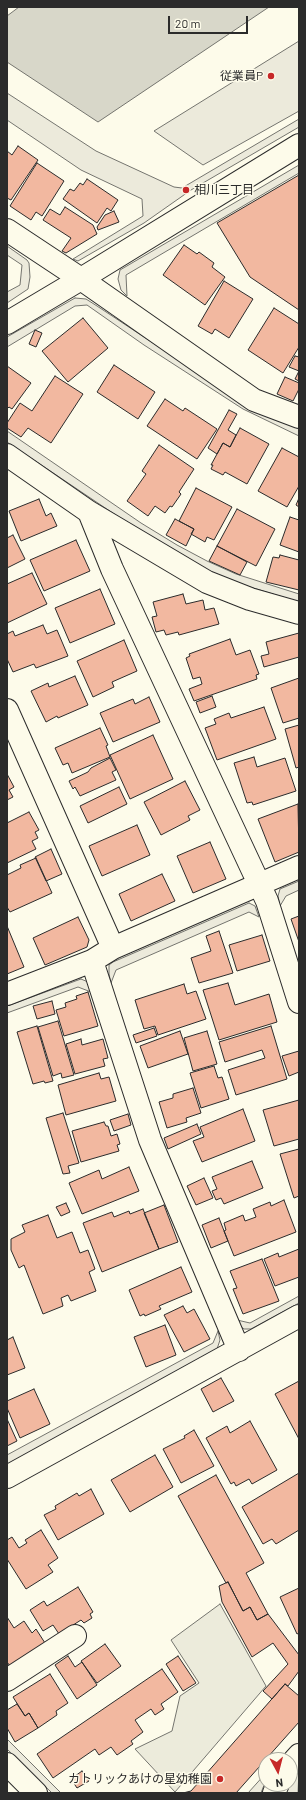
<!DOCTYPE html>
<html>
<head>
<meta charset="utf-8">
<style>
	body { margin:0 }
	#map { position:relative; width:306px; height:1800px; overflow:hidden; background:#fdfbea; font-family:Barlow,sans-serif }
	canvas { display:block }
	.frame { position:absolute; inset:0; border:8px solid #2b2b2b; pointer-events:none }
	.north { position:absolute; left:258px; top:1752px; width:40px; height:40px; box-sizing:border-box; background:#fdfbea; border:1px solid #a9a89e; border-radius:50%; rotate:173deg; font-size:11px; font-weight:700; line-height:16px; text-align:center; color:#2b2b2b }
	.north::after { content:''; display:block; margin:auto; width:14px; height:18px; background:#c62828; clip-path:polygon(50% 0,100% 100%,50% 72%,0 100%) }
	.scale { position:absolute; left:168px; top:16px; width:80px; height:18px; box-sizing:border-box; border:2px solid #2b2b2b; border-top:0; padding-left:5px; font-size:12px; line-height:14px; white-space:nowrap; color:#2b2b2b; -webkit-text-stroke:3px #fdfbea; paint-order:stroke }
</style>
</head>
<body>
<div id="map">
<canvas width="306" height="1800"></canvas>
<div class="frame"></div>
<div class="north">N</div>
<div class="scale">20 m</div>
</div>
<script>
const c = document.querySelector('canvas').getContext('2d');
c.lineJoin = 'round';
function fillPath(path, color) {
  c.fillStyle = color;
  c.fill(path, 'evenodd');
}
function toPath(rows) {
  const path = new Path2D();
  for (const r of rows) {
    path.moveTo(r[0], r[1]);
    for (let i = 2; i < r.length; i += 2) path.lineTo(r[i], r[i + 1]);
  }
  return path;
}
function strokePath(path, color, width, dash) {
  c.strokeStyle = color;
  c.lineWidth = width;
  c.lineCap = dash ? 'butt' : 'round';
  c.setLineDash(dash || []);
  c.stroke(path);
}
function drawText(font, color, halo, rows, align = 'center') {
  c.font = font + ' Barlow,"Noto Sans JP",sans-serif';
  c.lineWidth = 3;
  c.setLineDash([]);
  c.textBaseline = 'middle';
  c.strokeStyle = halo;
  c.fillStyle = color;
  for (const [text, x, y, turn = 0] of rows) {
    c.save();
    c.translate(x, y);
    c.rotate((+turn || 0) * Math.PI / 180);
    c.textAlign = isNaN(turn) ? turn : align;
    if (halo) c.strokeText(text, 0, 0);
    c.fillText(text, 0, 0);
    c.restore();
  }
}
const green = toPath([
	[220,1604,266,1686,175,1792,135,1749,172,1731,180,1696,199,1683,171,1640,220,1604]
]);
fillPath(green, '#ecebdb');
strokePath(green, '#74746e', 1);
const parking = toPath([
	[299,41,299,111,203,165,154,131,299,41],
	[7,93,96,151,174,187,182,188,299,119,299,127,191,190,144,223,78,261,73,259,143,216,142,199,81,170,7,120,7,93],
	[299,165,299,173,126,275,127,296,121,290,118,279,120,270,299,165],
	[7,246,27,260,29,263,30,277,28,289,7,303,7,292,20,285,22,265,7,255,7,246],
	[75,298,86,299,97,306,241,401,299,429,299,436,243,409,144,345,87,305,75,306,7,347,7,337,75,298],
	[7,431,141,523,177,545,207,561,236,574,299,594,299,602,250,587,224,578,193,563,144,534,7,442,7,431],
	[299,881,299,890,286,896,280,906,278,896,280,889,299,881],
	[249,903,255,906,259,917,249,912,116,970,111,983,109,974,109,965,113,962,249,903],
	[81,979,88,982,91,992,78,987,7,1013,7,1006,81,979],
	[299,1296,299,1303,251,1329,244,1329,240,1326,237,1320,250,1323,299,1296],
	[218,1331,220,1340,217,1349,7,1465,7,1455,213,1343,218,1331],
	[7,1739,61,1793,52,1793,7,1749,7,1739],
	[299,1769,298,1793,285,1793,294,1775,299,1769],
	[266,1773,266,1780,261,1793,248,1793,266,1773]
]);
fillPath(parking, '#eceadb');
strokePath(parking, '#74746e', 1);
const water = toPath([
	[19,7,269,7,98,122,7,62,7,16,19,7]
]);
fillPath(water, '#d8d7c9');
strokePath(water, '#74746e', 1);
const building = toPath([
	[18,146,38,160,11,200,7,198,7,151,12,155,18,146],
	[37,163,64,181,42,216,36,212,31,220,10,206,37,163],
	[299,175,299,310,250,277,217,223,299,175],
	[87,179,118,200,111,211,107,208,97,223,63,199,70,189,74,191,80,183,83,185,87,179],
	[65,207,93,225,97,234,66,253,62,251,71,238,43,220,50,209,60,215,65,207],
	[114,211,119,222,98,230,97,227,105,215,114,211],
	[184,245,197,254,199,252,214,263,212,267,225,277,205,305,163,275,184,245],
	[224,281,253,299,229,338,215,329,212,334,198,326,224,281],
	[274,308,299,324,299,347,283,373,248,350,274,308],
	[83,318,108,348,68,382,42,351,83,318],
	[35,330,42,333,36,347,29,344,35,330],
	[295,356,299,357,299,381,295,379,299,371,289,367,295,356],
	[114,365,155,392,138,419,97,392,114,365],
	[7,366,31,383,12,409,9,407,7,409,7,366],
	[55,376,83,394,51,443,28,428,21,437,7,428,7,423,20,403,32,411,55,376],
	[285,377,299,383,299,389,293,401,277,394,285,377],
	[165,399,183,411,185,408,217,429,197,459,147,426,165,399],
	[229,410,237,414,228,430,236,435,230,447,223,443,217,454,208,448,229,410],
	[240,428,269,444,247,484,225,472,223,475,211,469,213,465,211,465,223,443,230,447,240,428],
	[159,445,194,469,179,492,181,494,172,507,170,506,165,513,155,506,148,516,127,501,146,474,142,471,159,445],
	[282,448,299,457,299,486,287,507,258,491,282,448],
	[196,488,232,507,214,540,207,537,205,542,191,534,194,529,179,521,196,488],
	[299,498,299,507,296,505,299,498],
	[39,499,46,516,51,513,57,526,21,541,9,511,39,499],
	[237,509,275,529,256,566,217,546,237,509],
	[290,517,299,520,299,552,280,545,290,517],
	[175,519,194,529,186,546,166,535,175,519],
	[13,535,25,559,7,568,7,538,13,535],
	[76,540,90,571,44,591,30,560,76,540],
	[217,546,247,562,240,575,209,561,217,546],
	[280,555,299,560,299,590,266,582,273,557,279,558,280,555],
	[32,573,47,604,7,623,7,584,32,573],
	[100,589,115,624,70,643,55,608,100,589],
	[183,594,186,604,203,600,205,610,214,608,219,624,179,635,178,632,166,635,164,630,156,632,152,617,157,616,153,602,183,594],
	[43,625,47,634,57,630,68,656,36,668,34,664,13,672,7,659,7,634,13,631,15,636,43,625],
	[299,633,299,657,264,667,261,656,269,654,266,642,299,633],
	[230,639,236,655,250,650,259,674,256,675,257,679,194,701,189,689,202,684,200,677,193,679,186,658,190,656,189,654,230,639],
	[124,640,137,671,112,682,114,687,93,697,77,661,124,640],
	[75,676,88,705,58,718,57,716,46,722,31,691,48,683,49,687,75,676],
	[299,678,299,718,283,723,271,688,299,678],
	[212,696,216,707,200,713,196,702,212,696],
	[149,697,160,722,113,742,100,713,133,699,135,704,149,697],
	[264,707,276,739,217,760,205,728,216,724,214,719,229,713,231,718,264,707],
	[299,725,299,767,296,768,285,729,299,725],
	[100,728,108,745,106,746,110,757,72,773,68,763,63,765,55,748,100,728],
	[153,735,173,779,130,799,110,755,153,735],
	[254,757,257,767,285,758,296,791,253,805,252,802,247,803,234,763,254,757],
	[110,758,116,770,112,772,116,780,80,796,75,787,73,789,69,781,88,772,91,768,110,758],
	[7,774,14,787,9,790,13,797,7,800,7,774],
	[185,781,200,810,188,816,190,820,161,835,144,802,185,781],
	[119,787,127,804,88,823,80,806,119,787],
	[298,804,299,852,275,862,258,819,298,804],
	[29,812,39,830,35,832,38,838,32,841,36,849,7,863,7,823,29,812],
	[137,825,150,855,102,876,89,846,137,825],
	[210,842,226,879,193,893,177,856,210,842],
	[51,849,62,874,46,881,35,857,51,849],
	[36,858,52,893,10,912,7,907,7,875,21,868,20,865,36,858],
	[162,874,175,901,131,921,119,894,162,874],
	[299,916,299,942,291,919,299,916],
	[78,917,89,940,87,947,45,965,33,938,78,917],
	[7,926,24,967,7,974,7,926],
	[219,931,233,973,199,983,191,958,211,951,206,936,219,931],
	[262,935,270,961,237,971,229,945,262,935],
	[228,983,235,1005,269,994,277,1022,219,1040,203,990,228,983],
	[184,984,187,994,196,991,206,1019,158,1035,155,1026,144,1029,135,1000,184,984],
	[88,992,98,1026,64,1036,56,1010,66,1007,65,1003,77,999,76,996,88,992],
	[52,1001,55,1014,37,1019,33,1006,52,1001],
	[58,1021,74,1075,62,1078,61,1073,53,1076,38,1027,58,1021],
	[37,1026,53,1081,45,1083,44,1081,33,1084,17,1032,37,1026],
	[271,1026,287,1079,236,1095,228,1070,265,1058,262,1050,225,1062,219,1042,271,1026],
	[154,1028,157,1036,136,1043,133,1035,154,1028],
	[180,1031,188,1054,148,1068,140,1046,180,1031],
	[207,1031,217,1064,193,1071,184,1038,207,1031],
	[81,1039,82,1045,103,1039,108,1058,103,1059,105,1066,75,1074,66,1044,81,1039],
	[299,1051,299,1072,289,1076,282,1056,299,1051],
	[214,1066,218,1078,222,1077,229,1099,201,1108,190,1073,214,1066],
	[99,1073,101,1079,109,1077,116,1101,66,1115,58,1085,99,1073],
	[193,1088,201,1113,186,1118,187,1122,167,1128,159,1102,173,1098,173,1094,193,1088],
	[299,1100,299,1139,274,1146,263,1110,299,1100],
	[243,1109,255,1141,202,1162,193,1141,204,1137,200,1127,243,1109],
	[63,1113,79,1163,68,1166,70,1173,63,1174,46,1118,63,1113],
	[128,1114,131,1125,114,1131,110,1120,128,1114],
	[104,1122,106,1126,108,1126,111,1136,117,1134,120,1144,117,1145,119,1151,81,1162,72,1131,104,1122],
	[197,1124,201,1134,168,1149,164,1138,197,1124],
	[299,1149,299,1196,294,1198,280,1154,299,1149],
	[252,1161,263,1188,224,1204,221,1198,216,1200,212,1191,217,1189,212,1177,252,1161],
	[129,1167,139,1191,82,1214,69,1183,99,1170,102,1179,129,1167],
	[204,1178,213,1198,196,1205,187,1186,204,1178],
	[284,1200,296,1232,234,1256,224,1231,226,1230,224,1223,243,1215,245,1221,256,1217,253,1209,270,1202,271,1206,284,1200],
	[66,1203,70,1212,61,1216,56,1207,66,1203],
	[164,1205,178,1242,159,1249,144,1213,164,1205],
	[143,1209,159,1249,102,1272,83,1223,112,1212,114,1217,129,1211,130,1214,143,1209],
	[48,1215,57,1238,72,1232,80,1253,88,1250,95,1269,89,1272,96,1291,71,1301,68,1295,61,1298,63,1306,43,1314,24,1265,19,1268,11,1250,11,1239,25,1232,22,1225,48,1215],
	[219,1218,228,1241,211,1248,202,1225,219,1218],
	[299,1249,299,1277,275,1286,264,1259,278,1253,279,1257,299,1249],
	[262,1259,279,1301,243,1314,233,1289,237,1288,230,1271,262,1259],
	[181,1267,192,1292,159,1306,161,1309,145,1316,144,1314,140,1316,129,1290,181,1267],
	[183,1306,187,1313,194,1309,210,1339,184,1352,164,1315,183,1306],
	[165,1325,176,1355,146,1367,134,1337,165,1325],
	[13,1337,25,1368,7,1375,7,1340,13,1337],
	[221,1378,234,1401,213,1412,201,1389,221,1378],
	[299,1381,299,1439,275,1394,299,1381],
	[34,1389,50,1424,20,1438,7,1408,7,1401,34,1389],
	[7,1419,17,1441,7,1446,7,1419],
	[250,1421,277,1470,252,1484,249,1479,236,1486,234,1482,231,1484,206,1438,227,1426,230,1433,250,1421],
	[194,1430,214,1466,181,1483,163,1449,185,1438,184,1436,194,1430],
	[155,1455,173,1487,130,1512,111,1480,155,1455],
	[299,1473,299,1530,276,1544,272,1539,263,1544,242,1507,299,1473],
	[216,1475,264,1563,246,1573,268,1614,257,1620,250,1607,243,1611,228,1582,226,1583,178,1496,216,1475],
	[91,1489,104,1514,58,1540,44,1515,56,1509,55,1506,77,1493,79,1496,91,1489],
	[41,1530,58,1558,48,1565,53,1572,26,1589,7,1559,7,1540,12,1537,19,1548,27,1543,25,1540,41,1530],
	[228,1582,243,1611,250,1607,257,1620,268,1614,299,1655,299,1671,288,1686,285,1684,272,1699,263,1691,288,1664,273,1643,252,1657,222,1602,219,1586,228,1582],
	[78,1587,93,1612,90,1614,92,1618,84,1623,81,1620,59,1634,53,1625,43,1631,30,1610,44,1601,47,1606,78,1587],
	[299,1588,299,1633,297,1634,280,1597,299,1588],
	[7,1617,14,1628,24,1621,32,1633,36,1629,45,1643,10,1666,7,1662,7,1617],
	[105,1644,121,1666,97,1683,81,1661,105,1644],
	[68,1656,75,1667,82,1662,97,1685,77,1699,55,1665,68,1656],
	[178,1656,196,1683,183,1691,166,1664,178,1656],
	[162,1669,178,1692,161,1704,164,1709,155,1715,151,1709,135,1720,143,1732,131,1741,133,1744,117,1755,111,1747,99,1755,95,1749,53,1778,37,1754,162,1669],
	[50,1674,68,1703,56,1711,57,1715,38,1728,29,1713,25,1716,13,1697,50,1674],
	[285,1684,299,1696,299,1722,236,1793,183,1793,191,1791,285,1684],
	[17,1704,25,1716,29,1713,38,1728,15,1742,7,1728,7,1710,17,1704],
	[82,1771,89,1781,77,1788,71,1779,82,1771]
]);
fillPath(building, '#f2b8a0');
strokePath(building, '#2b2b2b', 1);
const minor = toPath([
	[7,230,81,279,254,400,299,417],
	[7,455,89,512,207,582,250,599,299,613],
	[89,512,112,569,267,901,299,1002],
	[7,710,113,948],
	[92,961,150,1140,239,1350],
	[7,994,92,961,113,948,299,867],
	[7,1477,299,1316],
	[7,1680,75,1636],
	[7,1764,36,1793],
	[290,1765,299,1755],
	[274,1793,278,1784]
]);
const tertiary = toPath([
	[7,323,81,279,299,145]
]);
strokePath(minor, '#2b2b2b', 24);
strokePath(tertiary, '#2b2b2b', 24);
strokePath(minor, '#fdfbea', 22);
strokePath(tertiary, '#fdfbea', 22);
for (const [x, y, r, color] of [
	[271,76,4,"#c62828"],
	[186,190,4,"#c62828"],
	[220,1779,4,"#c62828"]
]) {
  const dot = new Path2D();
  dot.arc(x, y, r, 0, 2 * Math.PI);
  c.fillStyle = color;
  c.fill(dot);
  strokePath(dot, '#fdfbea', 1.5);
}
drawText('12px', '#2b2b2b', '#fdfbea', [
	["従業員P",263,76],
	["相川三丁目",194,190,"left"],
	["カトリックあけの星幼稚園",212,1779]
], 'right');
</script>
</body>
</html>
